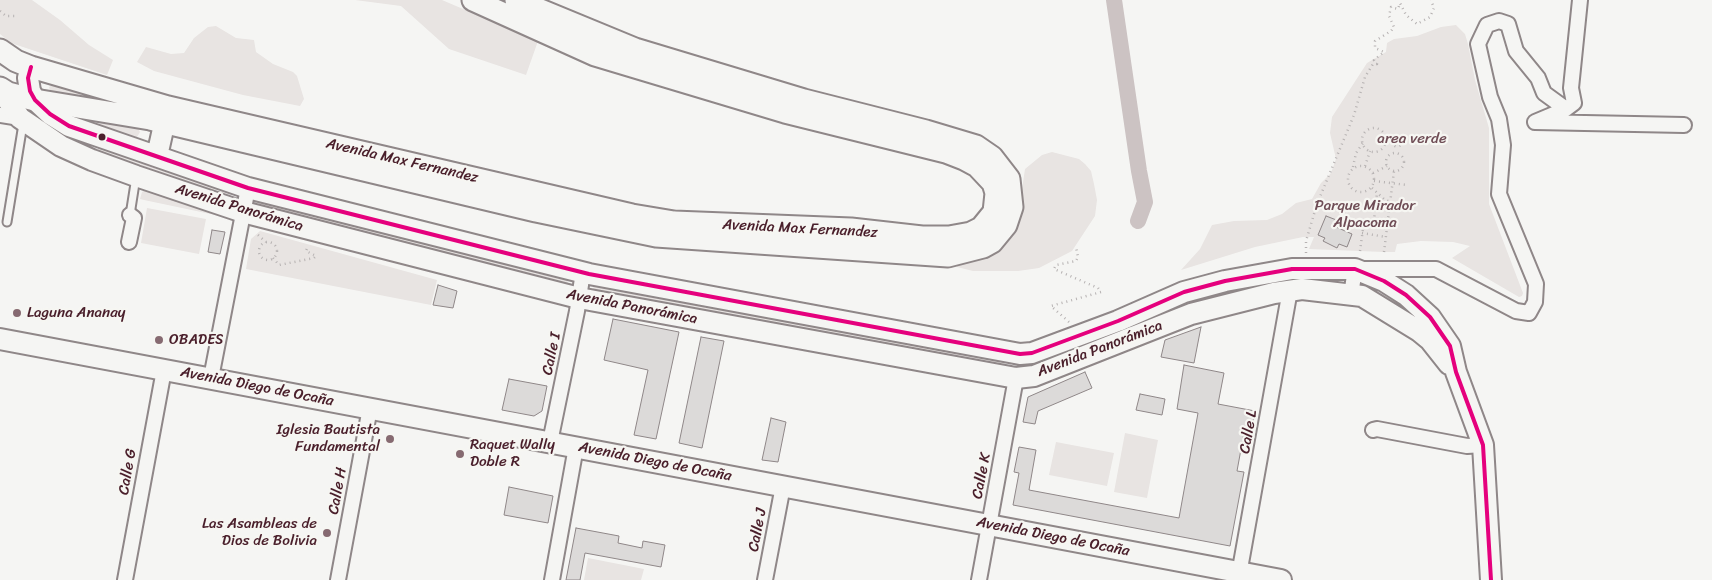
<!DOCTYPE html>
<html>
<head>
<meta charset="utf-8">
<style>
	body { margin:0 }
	canvas { display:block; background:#f5f5f3 }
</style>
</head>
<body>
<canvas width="1712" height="580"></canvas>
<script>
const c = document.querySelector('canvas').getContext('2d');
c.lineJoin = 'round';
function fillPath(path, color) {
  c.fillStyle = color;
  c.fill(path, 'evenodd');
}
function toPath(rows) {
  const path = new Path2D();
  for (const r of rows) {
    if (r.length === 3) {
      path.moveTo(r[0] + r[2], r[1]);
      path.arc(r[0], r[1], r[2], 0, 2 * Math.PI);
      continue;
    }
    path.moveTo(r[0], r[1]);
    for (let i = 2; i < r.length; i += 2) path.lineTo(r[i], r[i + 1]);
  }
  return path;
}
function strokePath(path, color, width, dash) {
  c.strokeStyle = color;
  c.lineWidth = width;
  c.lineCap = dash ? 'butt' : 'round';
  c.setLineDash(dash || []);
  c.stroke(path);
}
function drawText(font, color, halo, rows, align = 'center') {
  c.font = font + ' Sriracha,sans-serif';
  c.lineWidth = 4.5;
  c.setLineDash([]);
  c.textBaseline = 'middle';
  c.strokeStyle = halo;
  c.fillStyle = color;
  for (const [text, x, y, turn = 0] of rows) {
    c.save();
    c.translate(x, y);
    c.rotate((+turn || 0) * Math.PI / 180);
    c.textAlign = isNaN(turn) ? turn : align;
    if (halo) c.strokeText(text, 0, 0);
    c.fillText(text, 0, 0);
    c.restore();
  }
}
fillPath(toPath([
	[0,0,32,0,60,20,89,45,113,60,107,75,11,43,0,34],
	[355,0,442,0,538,41,526,75,449,49,401,6],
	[1456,25,1465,34,1468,44,1475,80,1489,128,1489,204,1523,293,1522,296,1519,297,1452,258,1470,246,1453,242,1421,241,1397,244,1395,252,1384,252,1309,249,1314,237,1303,237,1255,247,1181,270,1200,249,1212,225,1234,221,1267,220,1282,214,1296,203,1312,199,1321,183,1331,173,1336,159,1330,133,1332,117,1367,63,1386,52,1387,43,1394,39,1417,36,1441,27],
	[216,26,236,38,254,40,256,52,273,64,293,72,297,76,304,99,300,106,243,95,154,71,137,62,146,47,171,54,184,53,194,38,208,27],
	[54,84,99,98,143,108,51,94,49,87],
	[81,119,137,127,140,132,137,137,134,138],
	[99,147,230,192,231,195,229,197,97,151],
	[1052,152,1079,159,1085,164,1091,171,1094,184,1097,200,1095,216,1072,251,1039,268,1018,271,973,271,957,267,961,254,1021,196,1025,169,1042,155],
	[145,190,220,215,220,216,144,200,140,199,142,192],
	[260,202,567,280,568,283,565,284,259,206],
	[147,208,206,219,199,254,141,243],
	[260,231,437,280,431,305,246,269,251,239],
	[594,285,1003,362,1004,364,1003,366,593,289],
	[1125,433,1158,440,1147,498,1114,492],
	[1056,442,1114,453,1107,486,1049,475],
	[588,558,644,569,641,580,584,580]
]), '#e8e4e2');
strokePath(toPath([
	[1114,0,1139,171,1145,202,1138,221]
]), '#ccc3c3', 16);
const building = toPath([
	[1326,216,1339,221,1336,227,1352,234,1347,247,1339,244,1337,248,1323,241,1325,238,1318,235,1326,216],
	[212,230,225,232,220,254,208,252,212,230],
	[438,285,457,291,453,308,433,305,438,285],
	[613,319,679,332,656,439,634,435,648,370,604,360,613,319],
	[1201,327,1194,363,1161,357,1165,340,1201,327],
	[701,337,724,341,702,448,679,443,701,337],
	[1184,365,1224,373,1218,404,1255,411,1253,423,1246,422,1237,471,1244,472,1230,546,1013,505,1019,473,1014,472,1019,447,1036,450,1029,490,1179,518,1198,413,1177,409,1184,365],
	[1085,372,1092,388,1038,411,1035,424,1023,422,1028,397,1085,372],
	[509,379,547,386,542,411,534,416,502,410,509,379],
	[1140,394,1165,399,1162,415,1136,410,1140,394],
	[771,418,786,422,778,462,762,460,771,418],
	[509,487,553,496,548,523,504,515,509,487],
	[576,528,619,536,618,543,642,548,643,541,665,545,661,567,585,553,580,580,566,580,576,528]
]);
fillPath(building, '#dcdad9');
strokePath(building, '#8f8788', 1);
const lane = toPath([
	[130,215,136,177],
	[7,222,23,124]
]);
const street = toPath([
	[1566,109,1535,122,1684,125],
	[0,115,20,118],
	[129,242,134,218,130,215],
	[1351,295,1355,269,1436,269,1516,311,1529,313,1535,302,1536,284,1499,194,1503,145,1499,119,1490,97,1478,44,1487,25,1499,21,1508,24,1516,51,1538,78,1544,93,1566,109,1574,103,1571,88,1580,0],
	[211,378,248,188],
	[1373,430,1377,429,1467,446,1483,445],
	[550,442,577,311,583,272],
	[125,580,164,370],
	[338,580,370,408],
	[552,580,576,447],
	[765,580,783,486],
	[979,580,1016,378],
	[1238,580,1290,290]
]);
const secondary = toPath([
	[31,67,28,78,30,91,35,100,50,114,69,126,248,188,589,274,1020,354,1032,353,1118,321,1184,292,1225,281,1292,269,1355,269,1384,281,1406,295,1430,317,1450,346,1456,372,1483,445,1491,580],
	[0,89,20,118,61,146,92,160,136,176,243,212,579,298,1016,378,1034,376,1191,314,1274,293,1302,289,1362,296,1419,331,1430,340,1449,364],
	[157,156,168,107],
	[0,339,1281,580]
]);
const primary = toPath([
	[0,50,16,61,31,67,168,107,632,215,674,222,851,229,922,237,949,237,971,233,981,228,994,212,996,193,993,183,977,166,964,159,946,152,785,112,595,55,473,0],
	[0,88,8,93,35,100,150,119,536,211,656,236,948,256,983,247,992,242,1006,225,1012,207,1009,179,992,157,976,146,926,131,804,100,635,49,516,0]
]);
strokePath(lane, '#8f8788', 11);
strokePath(street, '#8f8788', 18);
strokePath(secondary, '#8f8788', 24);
strokePath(primary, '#8f8788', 25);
strokePath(toPath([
	[0,11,6,16,17,16],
	[1374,140,12],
	[1397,141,5.5],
	[1395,162,9],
	[1361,179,13],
	[1365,166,1370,151],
	[1353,167,1356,153,1363,143],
	[1373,173,1387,166],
	[1374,181,1407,185],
	[1372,188,1385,200,1392,202],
	[1362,233,1386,237],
	[258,235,266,242],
	[268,251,9],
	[1360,251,1363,229,1374,220,1377,193],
	[1384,252,1394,171],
	[1306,253,1306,241,1317,204,1354,115,1365,77,1373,64,1377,64,1374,60,1384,52,1375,48,1375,41,1391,31,1394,27,1389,16,1391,7,1398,9,1400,3,1406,15,1417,24,1430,17,1434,8,1431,0],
	[273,258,279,265,314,258,316,256,306,251,308,246],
	[1069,322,1051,306,1101,292,1098,288,1054,269,1056,265,1076,261,1078,257,1076,247]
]), '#b6b2b2', 2.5, [1, 4]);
strokePath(lane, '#f5f5f3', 7);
strokePath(street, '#f5f5f3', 14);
strokePath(secondary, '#f5f5f3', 20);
strokePath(primary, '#f5f5f3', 21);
strokePath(toPath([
	[31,67,28,78,30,91,35,100,50,114,69,126,248,188,589,274,1020,354,1032,353,1118,321,1184,292,1225,281,1292,269,1355,269,1384,281,1406,295,1430,317,1450,346,1456,372,1483,445,1491,580]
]), '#e5007d', 4);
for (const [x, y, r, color] of [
	[102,137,4.5,"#4a1f2b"],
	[17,313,5,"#866a71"],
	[159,340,5,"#866a71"],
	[390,439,5,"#866a71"],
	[460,454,5,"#866a71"],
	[327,533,5,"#866a71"]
]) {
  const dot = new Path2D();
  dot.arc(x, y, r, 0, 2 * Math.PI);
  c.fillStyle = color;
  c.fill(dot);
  strokePath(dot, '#f6f6f2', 2);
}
drawText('15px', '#6f4d56', '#f6f6f2', [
	["area verde",1412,139],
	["Parque Mirador",1365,206],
	["Alpacoma",1365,223]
]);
drawText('15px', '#4a1f2b', '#f6f6f2', [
	["Avenida Max Fernandez",402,161,13],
	["Avenida Panorámica",239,208,17],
	["Avenida Max Fernandez",800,229,3],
	["Avenida Panorámica",632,307,11],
	["Avenida Panorámica",1100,349,-21],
	["Calle I",552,354,-78],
	["Avenida Diego de Ocaña",257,387,11],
	["Calle L",1249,432,-80],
	["Avenida Diego de Ocaña",655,462,11],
	["Calle G",128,472,-80],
	["Calle K",982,476,-79],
	["Calle H",338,491,-80],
	["Calle J",758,530,-79],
	["Avenida Diego de Ocaña",1053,537,11]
]);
drawText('15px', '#4a1f2b', '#f6f6f2', [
	["Laguna Ananay",27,313],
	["OBADES",169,340],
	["Iglesia Bautista",380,430,"right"],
	["Fundamental",380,447,"right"],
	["Raquet Wally",470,445],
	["Doble R",470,462],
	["Las Asambleas de",317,524,"right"],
	["Dios de Bolivia",317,541,"right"]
], 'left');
</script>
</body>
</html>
